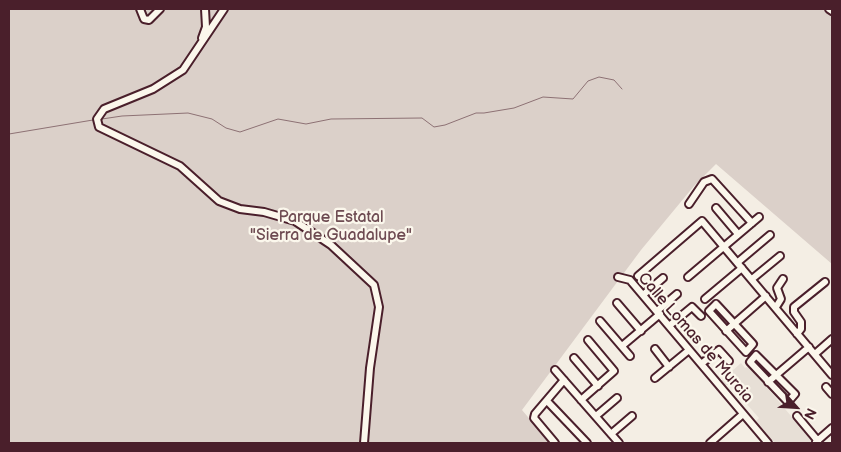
<!DOCTYPE html>
<html>
<head>
<meta charset="utf-8">
<style>
	body { margin:0 }
	#map { position:relative; width:841px; height:452px; overflow:hidden; background:#f4eee4; font-family:"Balsamiq Sans",sans-serif }
	canvas { display:block }
	.frame { position:absolute; inset:0; border:10px solid #4a1f2b; pointer-events:none }
	.north { position:absolute; left:771px; top:382px; width:50px; height:50px; -webkit-text-stroke:4px #fbf7ec; paint-order:stroke; rotate:116deg; font-size:14px; font-weight:700; line-height:20px; text-align:center; color:#4a1f2b }
	.north::after { content:''; display:block; margin:auto; width:18px; height:22px; background:#4a1f2b; clip-path:polygon(50% 0,100% 100%,50% 72%,0 100%) }
</style>
</head>
<body>
<div id="map">
<canvas width="841" height="452"></canvas>
<div class="frame"></div>
<div class="north">N</div>
</div>
<script>
const c = document.querySelector('canvas').getContext('2d');
c.lineJoin = 'round';
function fillPath(path, color) {
  c.fillStyle = color;
  c.fill(path, 'evenodd');
}
function toPath(rows) {
  const path = new Path2D();
  for (const r of rows) {
    path.moveTo(r[0], r[1]);
    for (let i = 2; i < r.length; i += 2) path.lineTo(r[i], r[i + 1]);
  }
  return path;
}
function strokePath(path, color, width, dash) {
  c.strokeStyle = color;
  c.lineWidth = width;
  c.lineCap = dash ? 'butt' : 'round';
  c.setLineDash(dash || []);
  c.stroke(path);
}
function drawText(font, color, halo, rows, align = 'center') {
  c.font = font + ' "Balsamiq Sans",sans-serif';
  c.lineWidth = 4.5;
  c.setLineDash([]);
  c.textBaseline = 'middle';
  c.strokeStyle = halo;
  c.fillStyle = color;
  for (const [text, x, y, turn = 0] of rows) {
    c.save();
    c.translate(x, y);
    c.rotate((+turn || 0) * Math.PI / 180);
    c.textAlign = isNaN(turn) ? turn : align;
    if (halo) c.strokeText(text, 0, 0);
    c.fillText(text, 0, 0);
    c.restore();
  }
}
fillPath(toPath([
	[741,363,745,368,749,366,812,441,809,443,776,443,773,441,756,421,759,418,729,384,725,386,721,381]
]), '#e7dfd6');
fillPath(toPath([
	[9,9,832,9,832,264,716,164,694,186,641,250,522,410,550,443,9,443]
]), '#dbd0c9');
strokePath(toPath([
	[102,119,122,116,188,113,212,119,226,128,240,132,278,119,306,124,331,119,422,118,434,127,445,125,476,113,484,113,514,108,543,97,573,99,588,81,599,77,614,80,622,89],
	[9,134,93,120]
]), '#8d7174', 1);
const street = toPath([
	[140,9,144,19,149,20,160,9],
	[224,9,183,70,153,89,104,109,97,119,99,127,180,166,219,201,240,209,264,212,295,221,331,245,374,285,379,307,370,368,364,443],
	[829,9,832,11],
	[202,38,206,27,205,9],
	[689,204,704,182,712,179,752,223],
	[716,208,738,234],
	[738,262,770,235],
	[638,276,702,221,832,375],
	[618,277,630,280,768,443],
	[688,277,759,217],
	[752,279,780,256],
	[643,295,663,278],
	[705,299,742,268],
	[617,303,641,331],
	[716,304,753,344,746,352,709,311,716,304],
	[776,307,781,299,777,288,783,279],
	[657,311,677,294],
	[600,321,630,356],
	[669,326,692,307,701,316],
	[726,331,766,296],
	[797,334,801,329,801,322,794,312,794,307,825,282],
	[622,346,660,314],
	[655,349,669,367],
	[815,354,832,339],
	[756,355,795,394,788,402,750,362,756,355],
	[574,358,598,386],
	[701,364,719,350,729,361],
	[555,370,619,443],
	[655,378,689,350],
	[768,382,809,347],
	[826,387,832,394],
	[581,400,614,371,588,340],
	[547,401,587,443],
	[596,416,617,398],
	[797,416,818,441],
	[611,434,632,416],
	[816,442,832,428],
	[555,443,534,418,535,414,564,380],
	[710,443,743,414]
]);
strokePath(street, '#4a1f2b', 10);
strokePath(street, '#fbf7ec', 6);
drawText('16px', '#6e4b52', '#fbf7ec', [
	["Parque Estatal",331,218],
	["\"Sierra de Guadalupe\"",331,236]
]);
drawText('16px', '#4a1f2b', '#fbf7ec', [
	["Calle Lomas de Murcia",695,338,49]
]);
</script>
</body>
</html>
